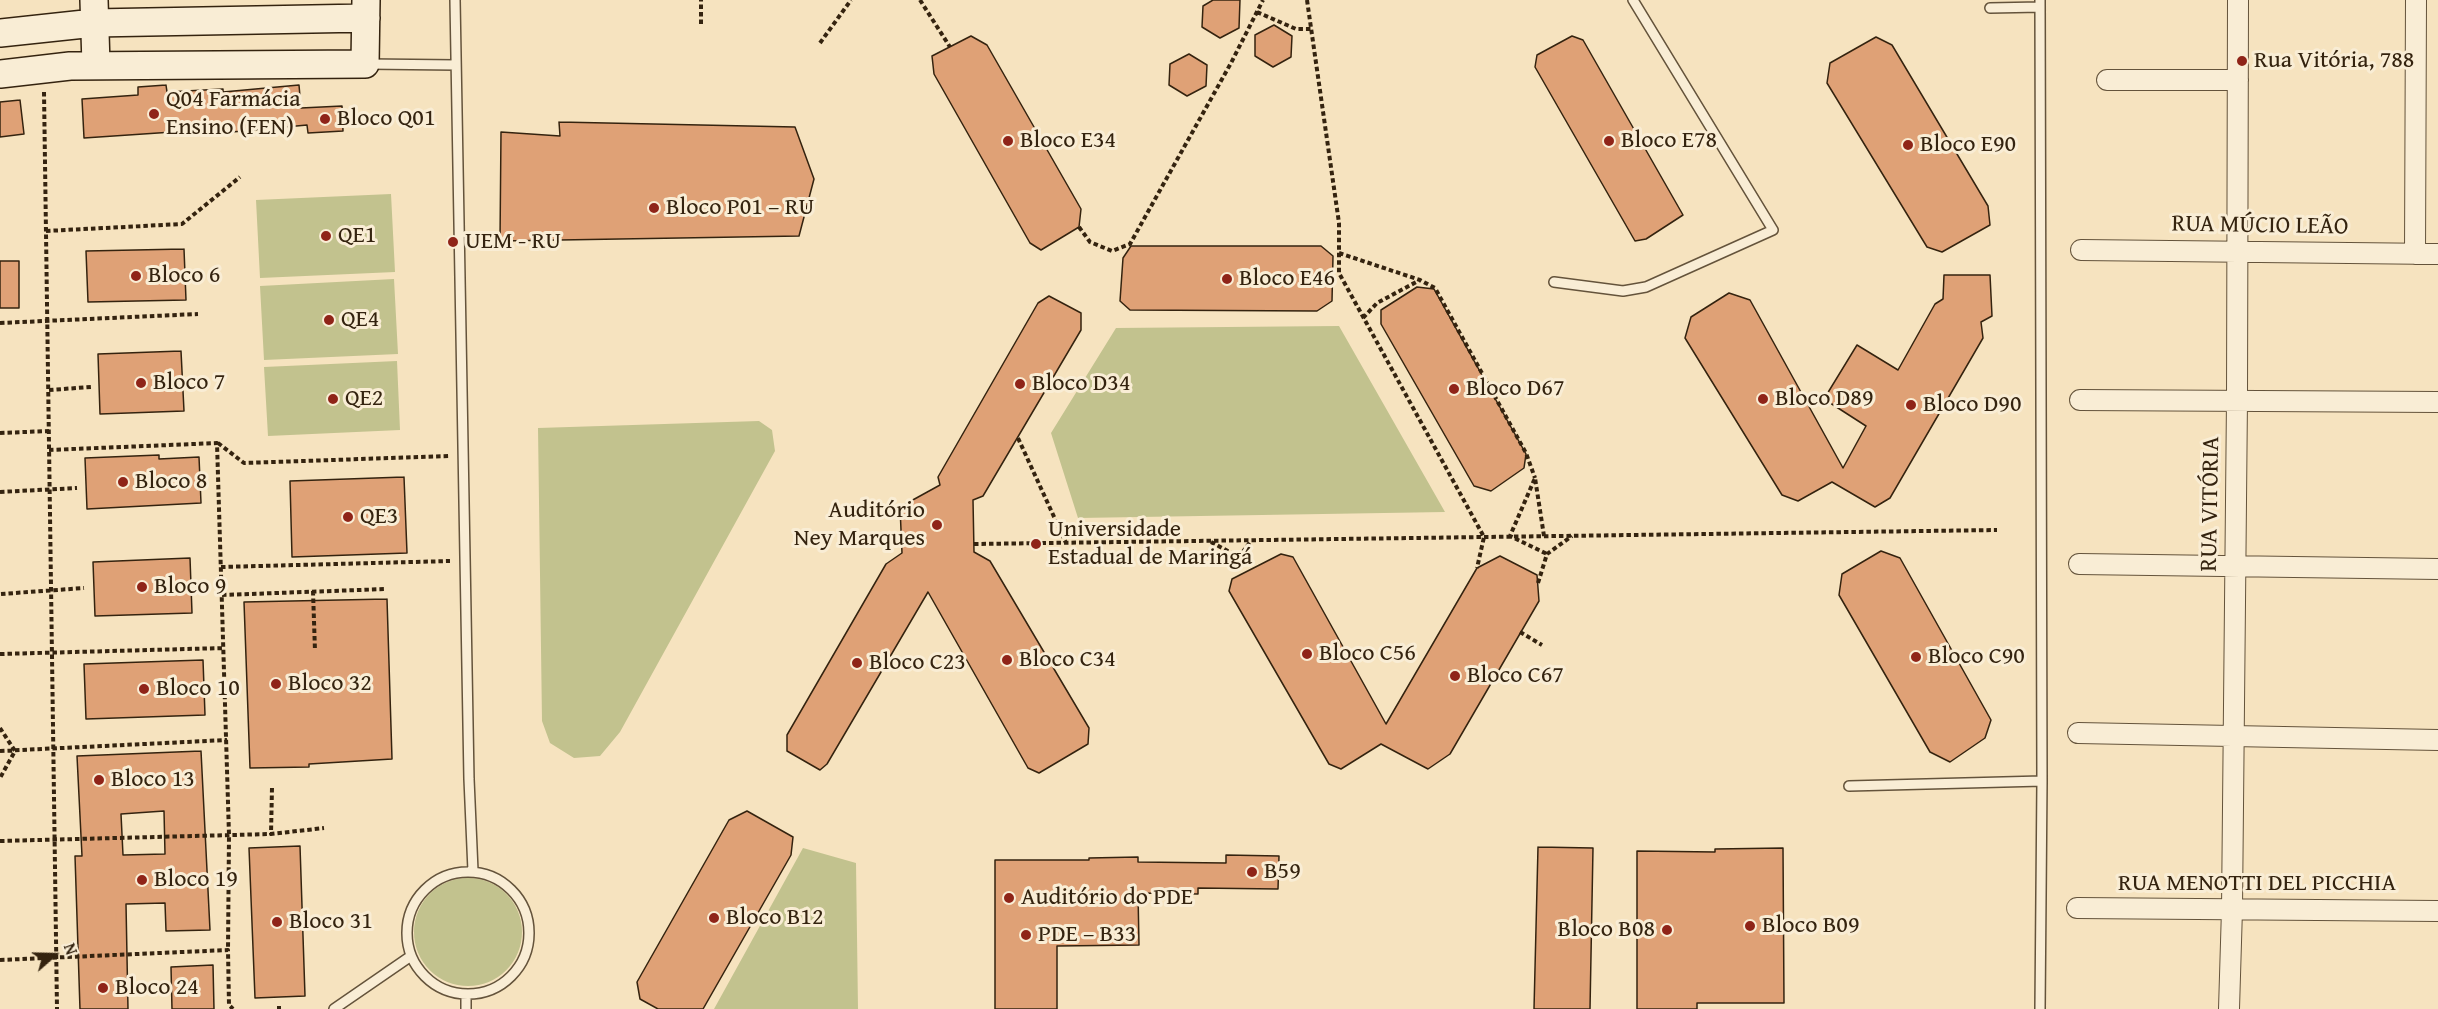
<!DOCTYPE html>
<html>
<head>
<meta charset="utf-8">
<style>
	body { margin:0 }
	#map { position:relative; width:2438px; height:1009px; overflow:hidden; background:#f6e3bf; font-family:"Gentium Book Plus",serif }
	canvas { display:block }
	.north { position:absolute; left:24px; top:925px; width:60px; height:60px; -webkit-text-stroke:4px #f9edd5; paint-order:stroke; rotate:70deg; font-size:16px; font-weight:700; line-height:24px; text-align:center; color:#34230f }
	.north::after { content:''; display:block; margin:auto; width:21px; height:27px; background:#34230f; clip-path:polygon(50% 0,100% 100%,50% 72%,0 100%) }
</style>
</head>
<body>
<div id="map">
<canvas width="2438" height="1009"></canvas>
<div class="north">N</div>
</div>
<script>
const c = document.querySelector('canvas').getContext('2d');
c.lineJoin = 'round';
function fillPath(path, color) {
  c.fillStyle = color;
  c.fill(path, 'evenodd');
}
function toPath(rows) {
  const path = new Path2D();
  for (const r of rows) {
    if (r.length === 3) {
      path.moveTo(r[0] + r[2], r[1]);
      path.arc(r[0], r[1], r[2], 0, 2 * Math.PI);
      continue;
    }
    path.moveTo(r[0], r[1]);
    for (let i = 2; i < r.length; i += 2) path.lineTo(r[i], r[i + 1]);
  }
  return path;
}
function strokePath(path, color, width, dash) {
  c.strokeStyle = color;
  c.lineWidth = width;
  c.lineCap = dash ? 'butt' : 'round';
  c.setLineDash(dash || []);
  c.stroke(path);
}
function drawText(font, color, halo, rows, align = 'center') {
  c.font = font + ' "Gentium Book Plus",serif';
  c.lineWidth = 6;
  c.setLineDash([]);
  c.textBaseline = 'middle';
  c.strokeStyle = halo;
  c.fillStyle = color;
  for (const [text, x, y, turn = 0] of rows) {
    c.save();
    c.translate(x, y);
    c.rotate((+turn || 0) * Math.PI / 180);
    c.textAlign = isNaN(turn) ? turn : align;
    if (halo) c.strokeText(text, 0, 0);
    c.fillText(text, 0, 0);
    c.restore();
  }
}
fillPath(toPath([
	[391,194,395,272,260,278,256,200],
	[394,279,398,354,264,360,260,286],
	[1339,326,1445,512,1078,518,1051,433,1116,328],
	[397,361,400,430,268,436,264,367],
	[759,421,772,430,775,451,620,732,600,756,574,758,550,743,542,721,538,428],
	[803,848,856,863,858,1009,714,1009],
	[468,932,54]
]), '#c2c28e');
const building = toPath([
	[1213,0,1240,0,1239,28,1220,38,1202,27,1203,6,1213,0],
	[1274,25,1292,36,1291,57,1273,67,1255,56,1255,35,1274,25],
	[971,36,987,45,1081,209,1079,227,1041,250,1030,243,934,74,932,56,971,36],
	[1572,36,1583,40,1683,215,1646,239,1635,241,1535,67,1537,55,1572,36],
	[1876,37,1892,45,1988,206,1990,225,1942,252,1927,247,1827,83,1830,63,1876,37],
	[1189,54,1207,65,1206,86,1187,96,1169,85,1170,64,1189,54],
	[166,85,167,92,223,89,223,92,299,85,301,108,342,106,343,131,308,133,307,125,232,132,232,128,84,138,82,99,138,95,138,87,166,85],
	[20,100,24,134,0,137,0,102,20,100],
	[559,122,795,127,814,179,799,236,500,241,501,132,560,136,559,122],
	[1131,246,1321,246,1333,256,1332,301,1317,311,1130,310,1120,301,1123,258,1131,246],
	[184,249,186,300,88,302,86,251,184,249],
	[0,261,19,261,19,308,0,308,0,261],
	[1944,275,1990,275,1992,316,1981,322,1983,338,1890,498,1875,507,1832,482,1798,501,1782,495,1685,338,1691,317,1729,293,1750,300,1843,468,1866,426,1824,399,1857,345,1898,370,1935,304,1943,299,1944,275],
	[1417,287,1434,289,1526,454,1524,468,1491,491,1474,486,1381,324,1381,310,1417,287],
	[1049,296,1081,313,1081,330,983,496,973,500,974,552,990,561,1089,728,1088,744,1039,773,1028,768,928,592,827,764,820,770,787,751,787,735,886,564,902,553,900,507,940,485,938,477,1038,303,1049,296],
	[181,351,184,411,100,414,98,354,181,351],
	[159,455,159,459,199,457,201,503,87,509,85,458,159,455],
	[404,477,407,553,292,557,290,481,404,477],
	[1881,551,1900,558,1991,720,1985,738,1950,762,1930,752,1839,595,1842,574,1881,551],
	[1281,554,1293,557,1386,724,1477,568,1500,556,1537,575,1539,601,1450,754,1428,769,1381,744,1341,769,1329,764,1229,591,1232,579,1281,554],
	[190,558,192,613,95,616,93,562,190,558],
	[387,599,392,759,309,764,309,767,250,768,244,602,387,599],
	[203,660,205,715,86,719,84,664,203,660],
	[201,751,210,930,166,931,165,903,126,904,128,1009,80,1009,75,856,82,856,77,756,201,751],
	[164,811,165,854,123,855,121,814,164,811],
	[747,811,793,837,791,855,703,1009,658,1009,640,999,637,982,729,820,747,811],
	[300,846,305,996,255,998,249,848,300,846],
	[1538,847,1593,848,1590,1009,1534,1009,1538,847],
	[1783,848,1784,1003,1697,1003,1697,1009,1637,1009,1637,851,1715,852,1715,849,1783,848],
	[1226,855,1279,856,1278,889,1198,888,1198,894,1138,893,1139,945,1057,946,1057,1009,995,1009,995,860,1089,860,1089,858,1138,857,1138,862,1226,863,1226,855],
	[213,965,214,1009,172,1009,171,967,213,965]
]);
fillPath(building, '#dfa176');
strokePath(building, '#34230f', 1.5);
const lane = toPath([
	[455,0,469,779,473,871],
	[2040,0,2042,781,2040,1009],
	[1990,8,2040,7],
	[367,64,456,65],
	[1554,282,1623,291,1646,287,1773,230,1633,0],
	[1849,786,2042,781],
	[468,933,61],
	[334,1009,411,956],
	[466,1009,466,995]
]);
const street = toPath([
	[2107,80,2238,80],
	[2081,250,2438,254],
	[2415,254,2416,0],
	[2080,400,2438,402],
	[2079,564,2438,569],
	[2078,733,2438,740],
	[2077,908,2438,911],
	[2229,1009,2232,909,2237,399,2238,0]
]);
const secondary = toPath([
	[94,0,96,65],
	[0,33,94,23,366,18],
	[0,74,70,66,365,64,366,0]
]);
strokePath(lane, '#64533b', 12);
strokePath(street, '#64533b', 22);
strokePath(secondary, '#34230f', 30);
strokePath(toPath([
	[920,0,950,47],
	[1307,0,1339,223,1339,273,1484,537,1477,568],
	[1257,12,1296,29,1311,29],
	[701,24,701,0],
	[820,43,851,0],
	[44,92,57,1009],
	[1079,227,1090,242,1112,251,1130,244,1231,63,1263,0],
	[46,231,182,224,240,177],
	[1339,253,1420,280,1435,288,1526,453,1535,478],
	[1363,318,1377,303,1420,280],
	[0,323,198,314],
	[49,390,91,387],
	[0,433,49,431],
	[1018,438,1066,543],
	[218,443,244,463,450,456],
	[49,450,217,443,229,835,228,950],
	[0,492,77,488],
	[1544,536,1535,478,1510,536,1547,554],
	[1211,542,1239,557,1251,541],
	[974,544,1997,530],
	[221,567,450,561],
	[1538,583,1547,554,1572,536],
	[313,591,315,651],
	[1,594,84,588],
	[222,595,386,589],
	[1520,632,1542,645],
	[0,654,224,648],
	[0,728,15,751,0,778],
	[0,751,227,740],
	[272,788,271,834,324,828],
	[0,841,271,834],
	[0,960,228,950,229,1005,233,1009],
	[279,1006,279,1009]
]), '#34230f', 4, [4.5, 3]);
strokePath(lane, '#f9edd5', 9);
strokePath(street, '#f9edd5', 20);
strokePath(secondary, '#f9edd5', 27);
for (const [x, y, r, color] of [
	[2242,61,6,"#8f2418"],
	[154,114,6,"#8f2418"],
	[325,119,6,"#8f2418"],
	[1008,141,6,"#8f2418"],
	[1609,141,6,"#8f2418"],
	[1908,145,6,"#8f2418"],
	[654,208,6,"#8f2418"],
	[326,236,6,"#8f2418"],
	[453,242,6,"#8f2418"],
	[136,276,6,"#8f2418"],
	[1227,279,6,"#8f2418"],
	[329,320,6,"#8f2418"],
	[141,383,6,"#8f2418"],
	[1020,384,6,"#8f2418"],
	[1454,389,6,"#8f2418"],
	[333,399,6,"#8f2418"],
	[1763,399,6,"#8f2418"],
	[1911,405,6,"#8f2418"],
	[123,482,6,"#8f2418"],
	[348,517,6,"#8f2418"],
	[937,525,6,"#8f2418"],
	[1036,544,6,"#8f2418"],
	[142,587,6,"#8f2418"],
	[1307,654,6,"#8f2418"],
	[1916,657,6,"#8f2418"],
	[1007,660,6,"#8f2418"],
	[857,663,6,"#8f2418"],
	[1455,676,6,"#8f2418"],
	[276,684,6,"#8f2418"],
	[144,689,6,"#8f2418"],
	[99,780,6,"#8f2418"],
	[1252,872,6,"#8f2418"],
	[142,880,6,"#8f2418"],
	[1009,898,6,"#8f2418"],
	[714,918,6,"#8f2418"],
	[277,922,6,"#8f2418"],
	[1750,926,6,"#8f2418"],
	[1667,930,6,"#8f2418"],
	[1026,935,6,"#8f2418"],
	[103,988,6,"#8f2418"]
]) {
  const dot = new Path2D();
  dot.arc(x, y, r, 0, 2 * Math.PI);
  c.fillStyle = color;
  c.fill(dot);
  strokePath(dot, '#f9edd5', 2);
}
drawText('24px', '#34230f', '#f9edd5', [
	["Rua Vitória, 788",2254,61],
	["Q04 Farmácia",166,100],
	["Ensino (FEN)",166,128],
	["Bloco Q01",337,119],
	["Bloco E34",1020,141],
	["Bloco E78",1621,141],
	["Bloco E90",1920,145],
	["Bloco P01 – RU",666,208],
	["QE1",338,236],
	["UEM - RU",465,242],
	["Bloco 6",148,276],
	["Bloco E46",1239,279],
	["QE4",341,320],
	["Bloco 7",153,383],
	["Bloco D34",1032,384],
	["Bloco D67",1466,389],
	["QE2",345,399],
	["Bloco D89",1775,399],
	["Bloco D90",1923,405],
	["Bloco 8",135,482],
	["Auditório",925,511,"right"],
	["Ney Marques",925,539,"right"],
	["QE3",360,517],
	["Universidade",1048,530],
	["Estadual de Maringá",1048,558],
	["Bloco 9",154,587],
	["Bloco C56",1319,654],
	["Bloco C90",1928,657],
	["Bloco C34",1019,660],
	["Bloco C23",869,663],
	["Bloco C67",1467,676],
	["Bloco 32",288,684],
	["Bloco 10",156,689],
	["Bloco 13",111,780],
	["B59",1264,872],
	["Bloco 19",154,880],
	["Auditório do PDE",1021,898],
	["Bloco B12",726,918],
	["Bloco 31",289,922],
	["Bloco B09",1762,926],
	["Bloco B08",1655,930,"right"],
	["PDE – B33",1038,935],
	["Bloco 24",115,988]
], 'left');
drawText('24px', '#34230f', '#f9edd5', [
	["RUA MÚCIO LEÃO",2260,226,1],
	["RUA VITÓRIA",2211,504,-89],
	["RUA MENOTTI DEL PICCHIA",2257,884]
]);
</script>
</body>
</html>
